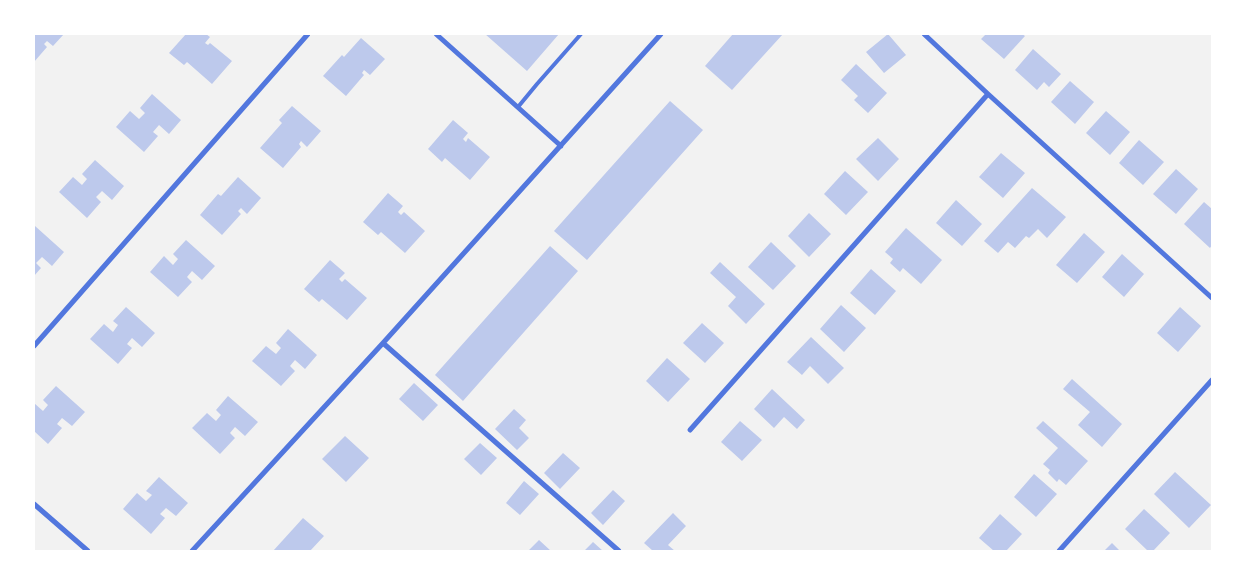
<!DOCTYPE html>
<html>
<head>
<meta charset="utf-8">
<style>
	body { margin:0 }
	#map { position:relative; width:1246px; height:585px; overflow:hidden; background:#f2f2f2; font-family:"Noto Sans",sans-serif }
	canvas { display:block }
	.frame { position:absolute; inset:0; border:35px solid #fff; pointer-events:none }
</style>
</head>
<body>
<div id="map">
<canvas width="1246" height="585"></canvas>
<div class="frame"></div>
</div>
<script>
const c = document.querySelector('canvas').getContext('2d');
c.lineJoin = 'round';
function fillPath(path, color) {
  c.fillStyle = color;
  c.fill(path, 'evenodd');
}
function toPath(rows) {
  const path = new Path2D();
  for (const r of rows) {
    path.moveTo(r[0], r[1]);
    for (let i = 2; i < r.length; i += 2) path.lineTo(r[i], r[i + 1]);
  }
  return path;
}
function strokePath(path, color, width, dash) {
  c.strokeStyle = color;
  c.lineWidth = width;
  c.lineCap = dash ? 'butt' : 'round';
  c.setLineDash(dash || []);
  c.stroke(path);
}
fillPath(toPath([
	[34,34,64,34,53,46,47,41,44,44,47,47,34,62],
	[186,34,206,34,210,37,205,43,208,45,210,43,232,61,212,84,187,62,184,65,169,53],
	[485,34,559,34,527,71],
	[733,34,783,34,732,90,705,66],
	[888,34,906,55,884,73,866,52],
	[986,34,1022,34,1025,36,1004,59,981,39],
	[361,38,385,59,370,75,364,70,362,73,364,75,346,96,323,76,342,55,344,57],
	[1033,49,1061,74,1049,87,1044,82,1037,90,1015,70],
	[856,64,887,93,868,113,854,100,858,96,841,80],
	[1070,81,1094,102,1075,124,1051,102],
	[152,94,181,120,169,134,159,125,153,132,158,136,144,152,116,127,130,111,139,119,145,113,140,108],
	[670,101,703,130,587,260,554,231],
	[292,106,321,131,307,147,301,141,299,144,301,147,283,168,260,148,282,123,279,120],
	[1106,111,1130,132,1110,155,1086,133],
	[453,120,468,133,463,139,466,142,468,138,490,157,470,180,445,158,442,162,428,149],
	[878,138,899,159,878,181,856,159],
	[1139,140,1164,162,1143,185,1119,163],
	[1001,153,1025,173,1003,198,979,177],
	[95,160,124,186,112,200,102,191,96,197,101,202,87,218,59,192,73,177,82,185,87,179,82,174],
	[1176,169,1198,189,1176,214,1153,194],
	[845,171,868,192,846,215,824,194],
	[238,177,261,198,247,214,241,208,238,211,241,214,222,235,200,215,218,194,221,196],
	[1032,188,1066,217,1047,238,1038,229,1029,238,1026,236,1015,248,1008,242,998,253,984,241],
	[388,193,403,206,398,212,401,215,404,212,425,231,405,253,381,232,378,235,363,222],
	[956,200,982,224,962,246,936,223],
	[1204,202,1212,209,1212,245,1210,248,1184,224],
	[809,213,831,234,809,257,788,236],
	[35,226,64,252,52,266,42,257,36,263,41,268,34,276,34,228],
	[906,228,942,260,921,284,903,268,900,272,890,263,893,259,885,252],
	[1084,233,1105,252,1077,283,1056,265],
	[186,240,215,266,202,280,192,271,187,277,192,282,178,297,150,272,164,256,173,265,178,259,173,254],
	[771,242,796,266,773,290,748,267],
	[550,246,578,271,463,401,435,375],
	[1122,254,1144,274,1124,297,1102,277],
	[330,260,345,273,339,279,342,282,345,279,367,298,347,320,322,299,319,302,304,289],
	[720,262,765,304,746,324,728,306,736,297,710,273],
	[871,269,896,291,875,315,850,293],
	[841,305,866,328,844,352,820,329],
	[126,307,155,333,142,347,132,338,127,344,132,348,118,364,90,339,104,324,113,332,118,325,113,321],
	[1180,307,1201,326,1178,352,1157,333],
	[702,323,724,343,705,363,683,343],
	[288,329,317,355,305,369,295,360,290,366,295,371,281,386,252,361,266,346,276,354,281,348,276,343],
	[811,337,844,368,828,384,810,366,802,375,787,362],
	[667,358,690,379,668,402,646,381],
	[1072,379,1122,424,1102,447,1078,425,1090,412,1063,389],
	[414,383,438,405,423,421,399,399],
	[56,386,85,412,72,426,62,418,57,424,62,428,48,444,34,431,34,403,43,411,48,405,43,400],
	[772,389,805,420,797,429,784,417,774,428,754,409],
	[228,396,258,422,245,436,235,427,230,433,235,438,220,454,192,428,207,413,216,421,221,415,216,410],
	[514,409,526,420,519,428,529,438,517,450,495,429],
	[740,421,762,440,742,461,721,442],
	[1043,421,1088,461,1066,485,1059,479,1057,482,1048,473,1050,470,1043,464,1058,448,1036,428],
	[345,436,369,458,346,482,322,459],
	[480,443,497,458,481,475,464,459],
	[563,453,580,468,560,489,544,473],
	[1175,472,1211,505,1189,528,1154,494],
	[1034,474,1057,494,1036,517,1014,497],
	[159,477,188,503,176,516,166,508,160,514,165,518,151,534,123,509,137,493,146,501,152,495,146,491],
	[524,481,539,494,520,515,506,503],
	[613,490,625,501,603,525,591,513],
	[1144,509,1170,533,1153,551,1148,551,1125,529],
	[673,513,686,526,668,545,675,551,653,551,644,543],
	[1000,514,1022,534,1006,551,994,551,979,538],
	[303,518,324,536,310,551,273,551],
	[539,540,551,551,528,551],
	[593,542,603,551,584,551],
	[1112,543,1120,551,1104,551]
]), '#bdc9ec');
strokePath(toPath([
	[518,107,537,84,581,34]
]), '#5277de', 4);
strokePath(toPath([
	[436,34,561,146],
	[924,34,988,94,1212,298],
	[383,343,619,551],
	[34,346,308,34],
	[690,430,988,94],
	[34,504,88,551],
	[192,551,383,343,661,34],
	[1059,551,1212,380]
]), '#5277de', 5);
</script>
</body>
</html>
